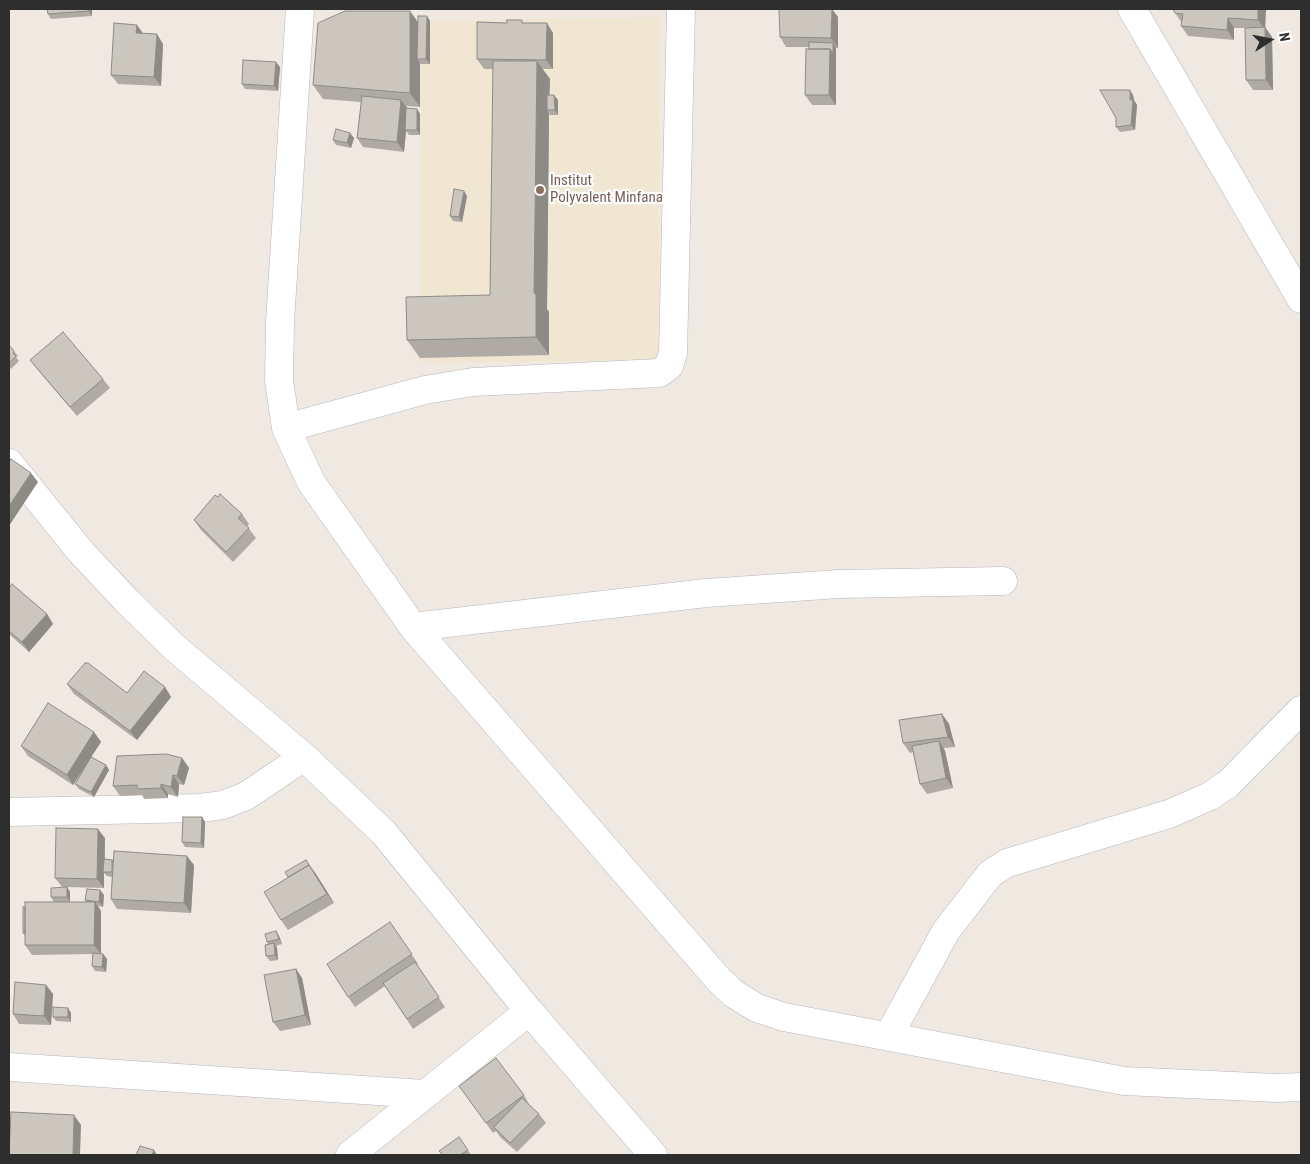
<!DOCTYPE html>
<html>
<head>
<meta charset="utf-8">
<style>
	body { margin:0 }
	#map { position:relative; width:1310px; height:1164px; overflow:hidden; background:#efe9e1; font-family:"Roboto Condensed",sans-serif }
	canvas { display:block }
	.frame { position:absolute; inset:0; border:10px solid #2e2e2e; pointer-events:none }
	.north { position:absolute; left:1245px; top:15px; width:50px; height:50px; -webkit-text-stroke:4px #fff; paint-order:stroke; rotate:79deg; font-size:14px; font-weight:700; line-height:20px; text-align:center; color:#2e2e2e }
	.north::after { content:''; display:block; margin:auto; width:18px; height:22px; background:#2e2e2e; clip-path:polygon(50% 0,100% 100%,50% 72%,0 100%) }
</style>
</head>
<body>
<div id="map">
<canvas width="1310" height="1164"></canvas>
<div class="frame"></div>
<div class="north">N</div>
</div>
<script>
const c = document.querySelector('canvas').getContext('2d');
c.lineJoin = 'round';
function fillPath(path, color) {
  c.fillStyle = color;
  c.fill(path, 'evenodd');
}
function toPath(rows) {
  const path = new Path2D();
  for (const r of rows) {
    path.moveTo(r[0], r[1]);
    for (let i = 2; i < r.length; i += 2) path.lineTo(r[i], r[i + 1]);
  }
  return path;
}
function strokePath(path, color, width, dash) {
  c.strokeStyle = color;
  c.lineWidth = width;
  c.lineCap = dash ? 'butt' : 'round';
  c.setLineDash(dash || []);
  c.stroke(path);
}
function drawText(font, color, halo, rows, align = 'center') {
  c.font = font + ' "Roboto Condensed",sans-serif';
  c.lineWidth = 4.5;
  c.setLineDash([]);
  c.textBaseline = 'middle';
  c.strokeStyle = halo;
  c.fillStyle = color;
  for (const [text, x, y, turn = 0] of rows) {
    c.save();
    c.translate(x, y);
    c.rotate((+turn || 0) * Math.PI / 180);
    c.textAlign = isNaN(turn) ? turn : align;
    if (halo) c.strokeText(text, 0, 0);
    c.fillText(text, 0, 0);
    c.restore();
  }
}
fillPath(toPath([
	[659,17,659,360,420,363,421,21]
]), '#f0e6d1');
const minor = toPath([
	[300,9,280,322,279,380,286,428,311,482,413,627,719,980,734,994,757,1008,784,1017,1124,1081,1277,1088,1301,1087],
	[1132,9,1301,299],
	[286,428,425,390,473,382,659,373,669,366,673,353,681,9],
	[9,463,81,552,126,600,174,647,304,757,384,833,529,1011,653,1155],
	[413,627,706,593,839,584,1003,581],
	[9,812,200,808,223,805,246,796,304,757],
	[888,1037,946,931,990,874,1007,863,1169,814,1210,796,1228,784,1301,710],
	[9,1067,424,1094],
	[350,1155,529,1011]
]);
strokePath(minor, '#b4b7c1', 29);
strokePath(minor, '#fff', 28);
fillPath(toPath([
	[47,9,92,9,92,16,51,19,48,14],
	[1173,9,1266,9,1265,27,1272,37,1273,90,1253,90,1246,80,1245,28,1234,28,1234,40,1188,36,1181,26,1182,23,1175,13],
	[427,16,430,21,430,64,421,64,420,63,420,107,406,106,408,109,417,109,420,114,420,135,409,135,406,131,404,152,363,147,357,138,361,102,323,99,313,85,418,22],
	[838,17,838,48,836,48,836,105,812,105,805,95,809,47,786,47,780,37],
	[524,23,553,33,553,69,542,69,550,79,549,95,558,100,558,115,550,115,549,114,547,309,549,312,549,355,420,358,407,340,490,295,493,69,484,69,477,59],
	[137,25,143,33,163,44,161,86,118,84,111,75],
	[280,67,278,91,245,89,242,84],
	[1133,95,1134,100,1137,105,1135,130,1120,132,1116,127],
	[350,133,354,138,351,148,336,145,333,140],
	[467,196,462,222,453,221,450,216],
	[9,345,18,356,16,357,19,361,11,369,9,366],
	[30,360,103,379,110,388,77,416,37,369],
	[242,514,249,524,247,526,256,538,233,562,201,530,194,520],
	[9,588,47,614,53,624,29,652,9,634],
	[67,684,127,693,165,687,171,697,137,740,74,694],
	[942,714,949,724,955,747,944,748,945,751,953,788,927,794,920,784,913,752,910,753,903,743],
	[94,732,101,742,91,757,106,765,109,770,94,797,79,789,75,784,90,759,73,785,28,756,21,746],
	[182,758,189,768,184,785,179,784,178,797,168,794,168,798,144,799,142,795,120,796,113,786],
	[202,817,205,822,204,848,185,847,182,842],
	[105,838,105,859,194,865,191,913,117,909,111,899,112,877,107,876,104,873,104,888,67,887,70,892,70,902,86,902,85,900,100,890,104,895,103,907,98,906,101,911,101,954,103,954,107,959,106,972,95,971,92,966,93,954,32,955,25,945,25,936,23,933,54,902,51,897,66,887,62,887,55,878],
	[306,860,316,874,334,903,288,930,281,920,288,877],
	[390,922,418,964,417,965,445,1007,413,1029,385,986,355,1007,348,997],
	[276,931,279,936,282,944,276,946,277,948,278,960,270,961,266,956,268,944,267,942],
	[296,969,302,978,311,1025,280,1031,273,1022],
	[46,985,53,994,51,1025,19,1024,13,1014],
	[68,1008,71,1013,71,1022,56,1021,53,1017],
	[459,1086,524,1095,530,1106,539,1114,546,1123,517,1152,500,1137,496,1131,493,1133],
	[459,1137,471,1155,443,1155]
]), '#afaba4');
fillPath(toPath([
	[88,9,92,9,92,16,89,11],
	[832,9,838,17,838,48,831,38],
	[1258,9,1266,9,1265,30,1258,20],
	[410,11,420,25,417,59,420,63,420,107,410,93],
	[427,16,430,21,430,64,426,59],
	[1228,18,1234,28,1234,40,1227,30],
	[547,23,553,33,553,69,546,60],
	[137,25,143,34,136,33],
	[1265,27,1272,37,1273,90,1266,80],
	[157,34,163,44,161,86,154,77],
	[833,43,836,48,836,105,829,95,830,49],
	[537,61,550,79,549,110,547,110,549,114,547,309,549,312,549,355,536,337,534,293],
	[276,62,280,67,278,91,274,86],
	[1130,90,1133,95,1134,100,1137,105,1135,130,1131,125],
	[554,95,558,100,558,115,555,110],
	[401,100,408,109,404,152,397,142],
	[417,109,420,114,420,135,417,130],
	[350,133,354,138,351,148,347,143],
	[464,191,467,196,462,222,459,217],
	[31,473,38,482,9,526,9,506],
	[47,614,53,624,29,652,22,642],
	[165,687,171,697,137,740,130,731],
	[942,714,949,724,955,747,948,737],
	[94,732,101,742,73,785,67,775],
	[939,741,945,751,953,788,946,778],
	[182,758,189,768,184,785,177,776],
	[106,765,109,770,94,797,91,792],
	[173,775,179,784,178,797,171,787],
	[161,784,168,794,168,798,161,788],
	[202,817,205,822,204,848,201,843],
	[98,829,105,838,104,872,103,872,104,873,104,888,97,879],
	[187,856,194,865,191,913,184,903],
	[309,865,316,874,334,903,327,894],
	[67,887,70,892,70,902,67,897],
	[100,890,104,895,103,907,99,902],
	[95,902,101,911,101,954,94,945],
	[276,931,279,936,282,944,279,939],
	[274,943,277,948,278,960,275,955],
	[103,954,107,959,106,972,102,967],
	[296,969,302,978,311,1025,305,1015],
	[46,985,53,994,51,1025,44,1016],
	[68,1008,71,1013,71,1022,68,1017],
	[74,1115,81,1125,80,1155,73,1155],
	[154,1150,157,1155,152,1155]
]), '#8e8b86');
const building = toPath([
	[47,9,88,9,89,11,48,14,47,9],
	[779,9,832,9,831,38,780,37,779,9],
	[1173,9,1258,9,1258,20,1228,18,1227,30,1181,26,1183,14,1175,13,1173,9],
	[345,11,410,11,410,93,313,85,318,23,345,11],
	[418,16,427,16,426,59,417,59,418,16],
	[507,20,522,20,522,23,547,23,546,60,477,59,477,22,507,23,507,20],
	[114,23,137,25,136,33,157,34,154,77,111,75,114,23],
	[1265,27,1266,80,1246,80,1245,28,1265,27],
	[809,42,833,43,833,54,830,49,809,49,809,42],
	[806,49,830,49,829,95,805,95,806,49],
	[243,60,276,62,274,86,242,84,243,60],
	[493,61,537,61,534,293,536,294,536,337,407,340,406,297,490,295,493,61],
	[1100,90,1130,90,1130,100,1133,100,1131,125,1116,127,1116,118,1100,90],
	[547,95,554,95,555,110,547,110,547,95],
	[362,96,401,100,397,142,357,138,362,96],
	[406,108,417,109,417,130,405,130,406,108],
	[336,129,350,133,347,143,333,140,336,129],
	[454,189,464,191,459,217,450,216,454,189],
	[63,332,103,379,70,407,30,360,63,332],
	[9,345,14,351,13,353,16,356,9,363,9,345],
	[11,459,31,473,9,506,9,462,11,459],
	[220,494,242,514,238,518,249,528,226,552,194,520,215,495,218,497,220,494],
	[12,584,47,614,22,642,9,631,9,588,12,584],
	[85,663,88,663,127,693,144,671,165,687,130,731,67,684,85,663],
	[48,703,94,732,67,775,21,746,48,703],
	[942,714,948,737,903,743,899,720,942,714],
	[939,741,946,778,920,784,912,746,939,741],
	[166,754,182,758,177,776,173,775,171,787,161,784,161,788,138,789,137,785,113,786,117,756,166,754],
	[91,757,106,765,91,792,75,784,91,757],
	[183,817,202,817,201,843,182,842,183,817],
	[56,828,98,829,97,879,55,878,56,828],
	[114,851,187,856,184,903,111,899,114,851],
	[104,859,112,860,112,872,103,872,104,859],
	[306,860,309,865,288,877,285,872,306,860],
	[309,865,327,894,281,920,264,892,309,865],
	[67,887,67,897,51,897,51,888,67,887],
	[87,889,100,890,99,902,85,900,87,889],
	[25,902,95,902,94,945,25,945,25,902],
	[23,907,25,907,25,933,23,933,23,907],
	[390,922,412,954,348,997,327,964,390,922],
	[276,931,279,939,267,942,265,934,276,931],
	[274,943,275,955,266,956,265,945,274,943],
	[93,953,103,954,102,967,92,966,93,953],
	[415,962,439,997,407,1019,383,983,415,962],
	[296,969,305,1015,273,1022,264,975,296,969],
	[15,982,46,985,44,1016,13,1014,15,982],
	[53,1007,68,1008,68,1017,53,1017,53,1007],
	[496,1058,524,1095,486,1123,459,1086,496,1058],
	[522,1098,539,1114,510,1143,494,1127,522,1098],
	[11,1112,74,1115,73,1155,9,1155,11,1112],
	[459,1137,468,1150,460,1155,443,1155,439,1151,459,1137],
	[140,1146,154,1150,152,1155,136,1155,140,1146]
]);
fillPath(building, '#cbc7bf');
strokePath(building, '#8e8b86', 1);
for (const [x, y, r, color] of [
	[540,190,5,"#8d6e63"]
]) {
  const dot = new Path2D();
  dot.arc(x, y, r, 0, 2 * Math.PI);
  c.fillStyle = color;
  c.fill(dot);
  strokePath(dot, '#fff', 2);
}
drawText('15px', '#785e54', '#fff', [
	["Institut",550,181],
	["Polyvalent Minfana",550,198]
], 'left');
</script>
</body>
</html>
